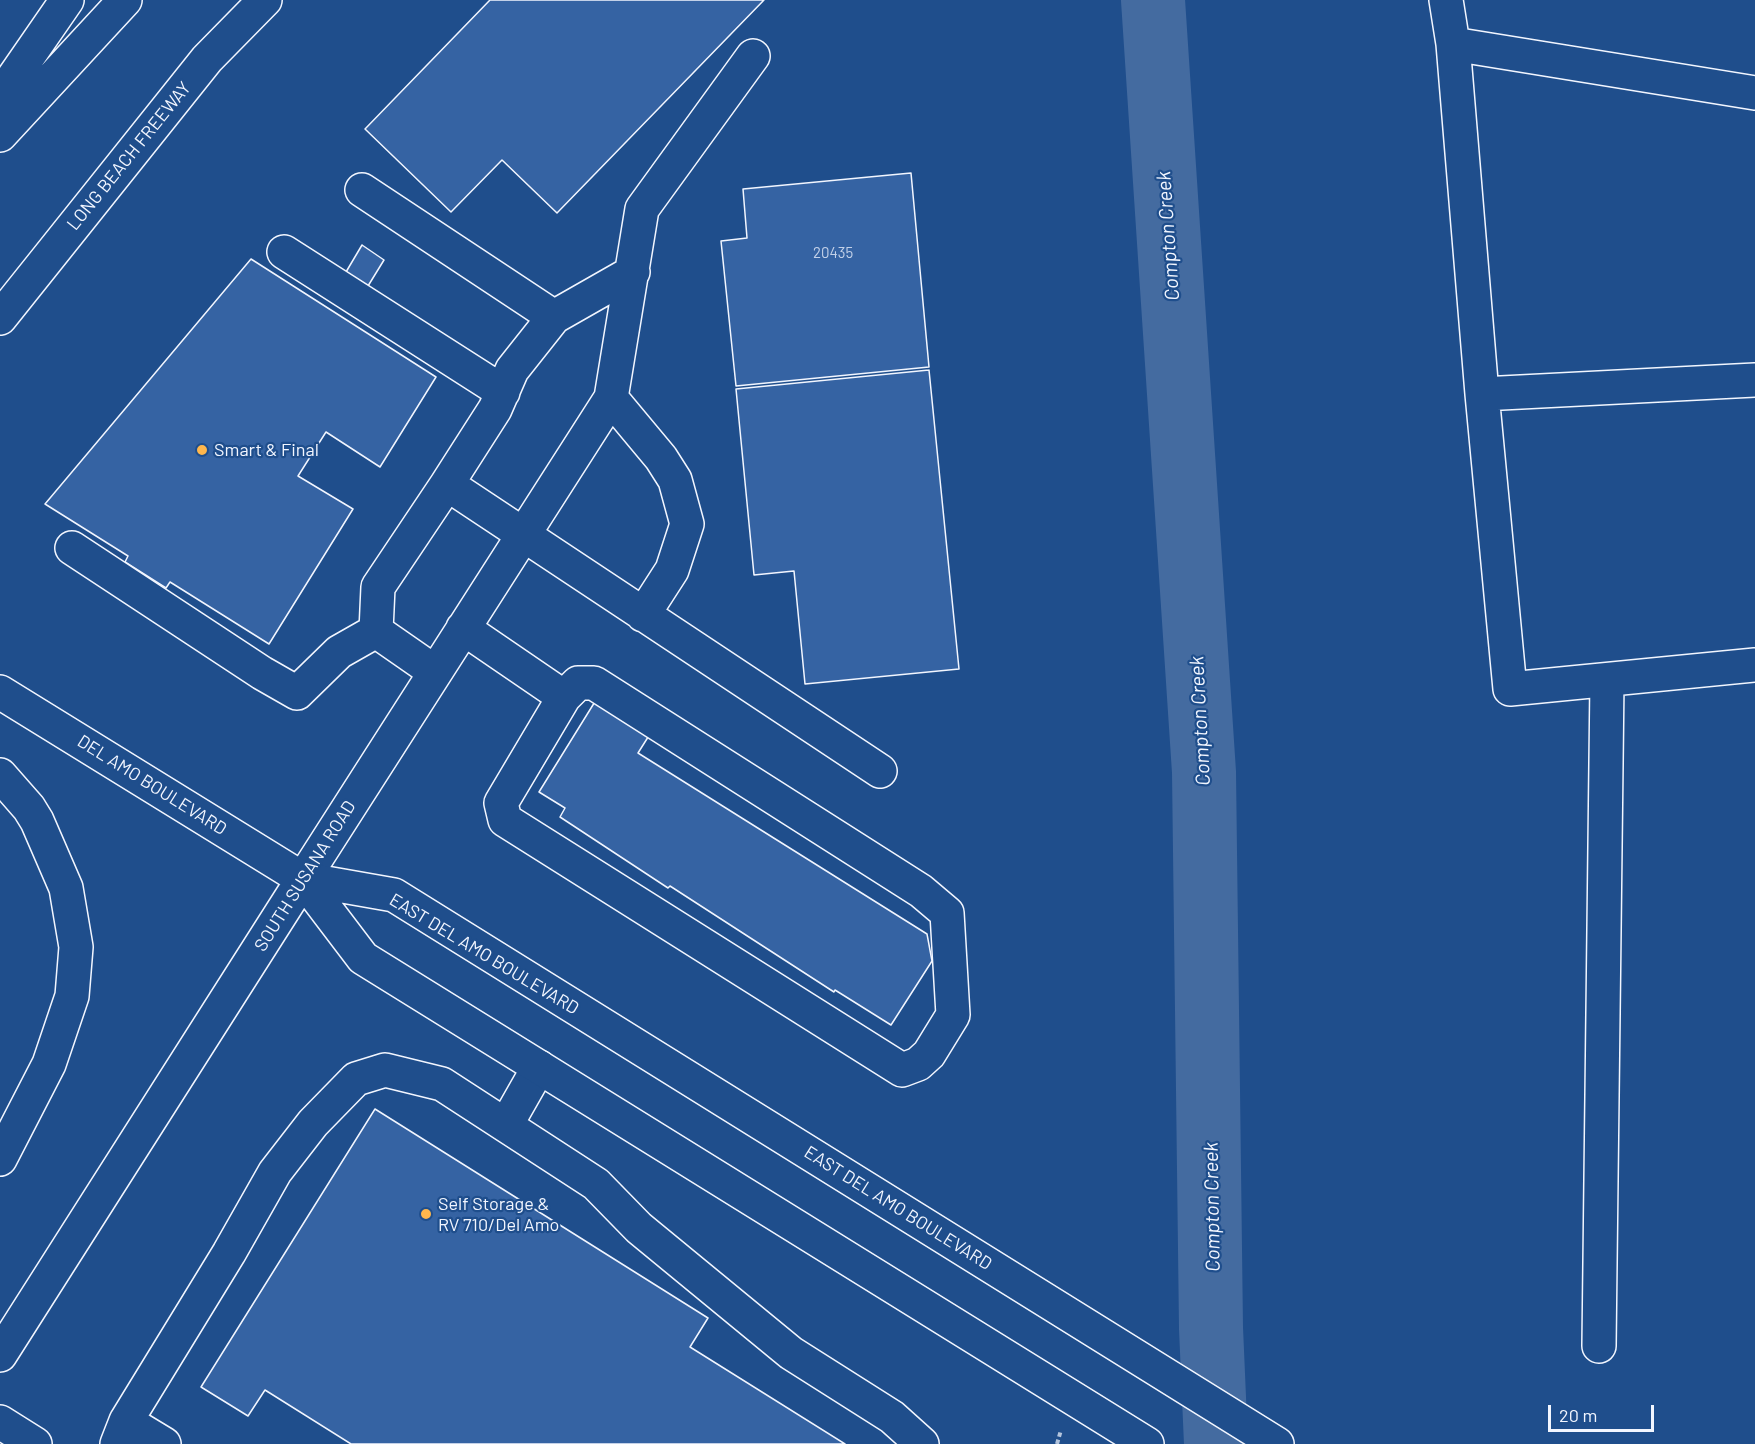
<!DOCTYPE html>
<html>
<head>
<meta charset="utf-8">
<style>
	body { margin:0 }
	#map { position:relative; width:1755px; height:1444px; overflow:hidden; background:#1f4e8c; font-family:Barlow,sans-serif }
	canvas { display:block }
	.scale { position:absolute; left:1548px; top:1405px; width:106px; height:27px; box-sizing:border-box; border:3px solid #f2f6ff; border-top:0; padding-left:8px; font-size:18px; line-height:21px; white-space:nowrap; color:#f2f6ff; -webkit-text-stroke:4px #1f4e8c; paint-order:stroke }
</style>
</head>
<body>
<div id="map">
<canvas width="1755" height="1444"></canvas>
<div class="scale">20 m</div>
</div>
<script>
const c = document.querySelector('canvas').getContext('2d');
c.lineJoin = 'round';
function toPath(rows) {
  const path = new Path2D();
  for (const r of rows) {
    path.moveTo(r[0], r[1]);
    for (let i = 2; i < r.length; i += 2) path.lineTo(r[i], r[i + 1]);
  }
  return path;
}
function strokePath(path, color, width, dash) {
  c.strokeStyle = color;
  c.lineWidth = width;
  c.lineCap = dash ? 'butt' : 'round';
  c.setLineDash(dash || []);
  c.stroke(path);
}
function fillPath(path, color) {
  c.fillStyle = color;
  c.fill(path, 'evenodd');
}
function drawText(font, color, halo, rows, align = 'center') {
  c.font = font + ' Barlow,sans-serif';
  c.lineWidth = 4.5;
  c.setLineDash([]);
  c.textBaseline = 'middle';
  c.strokeStyle = halo;
  c.fillStyle = color;
  for (const [text, x, y, turn = 0] of rows) {
    c.save();
    c.translate(x, y);
    c.rotate((+turn || 0) * Math.PI / 180);
    c.textAlign = isNaN(turn) ? turn : align;
    if (halo) c.strokeText(text, 0, 0);
    c.fillText(text, 0, 0);
    c.restore();
  }
}
strokePath(toPath([
	[1153,0,1204,772,1211,1328,1216,1444]
]), '#446ba0', 64);
const building = toPath([
	[490,0,764,0,557,213,502,160,451,212,365,129,490,0],
	[911,173,929,367,736,386,721,241,747,238,743,189,911,173],
	[362,245,384,260,368,286,346,272,362,245],
	[251,259,436,377,380,467,326,432,298,476,353,509,269,644,170,582,166,588,125,562,128,556,45,504,251,259],
	[929,370,959,669,805,684,794,571,754,575,736,389,929,370],
	[596,700,650,734,638,753,927,934,932,961,891,1025,835,990,834,992,670,886,668,888,560,817,565,808,539,792,596,700],
	[375,1109,708,1318,690,1347,845,1444,351,1444,265,1390,248,1416,201,1387,375,1109]
]);
fillPath(building, '#3563a3');
strokePath(building, '#f2f6ff', 1.5);
const minor = toPath([
	[1446,0,1453,44,1755,93],
	[1453,44,1482,394,1510,689,1755,665],
	[362,190,554,317],
	[284,252,503,392],
	[1482,394,1755,380],
	[611,398,661,458,675,480,687,524,672,570,643,615],
	[447,484,495,409,512,370,554,317,633,272],
	[72,548,262,673,297,693,339,652,376,631],
	[463,628,564,697,501,803,505,820,902,1070,918,1064,929,1054,953,1015,947,913,921,891,594,683,578,683,564,697],
	[376,631,378,587,447,484,880,771],
	[376,631,435,672],
	[303,879,611,398,642,209,753,56],
	[506,1125,539,1067],
	[1599,1346,1607,680],
	[126,1421,229,1253,275,1172,313,1123,356,1079,385,1070,442,1084,596,1184,639,1228,791,1353,892,1417,922,1444],
	[0,1422,35,1444],
	[117,1444,126,1421,164,1444]
]);
const major = toPath([
	[0,692,303,879,363,958,1147,1444],
	[303,879,394,895,1277,1444],
	[0,1355,303,879]
]);
const highway = toPath([
	[0,97,67,0],
	[0,135,125,0],
	[0,318,207,59,265,0],
	[0,775,29,808,37,821,66,888,76,947,72,996,49,1064,0,1159]
]);
strokePath(minor, '#f2f6ff', 36);
strokePath(major, '#f2f6ff', 36);
strokePath(highway, '#f2f6ff', 36);
strokePath(toPath([
	[1057,1444,1061,1430]
]), '#b3c4dc', 4, [4.5, 3]);
strokePath(minor, '#1f4e8c', 33);
strokePath(major, '#1f4e8c', 33);
strokePath(highway, '#1f4e8c', 33);
for (const [x, y, r, color] of [
	[202,450,6,"#ffb74d"],
	[426,1214,6,"#ffb74d"]
]) {
  const dot = new Path2D();
  dot.arc(x, y, r, 0, 2 * Math.PI);
  c.fillStyle = color;
  c.fill(dot);
  strokePath(dot, '#1f4e8c', 2);
}
drawText('15px', '#c3d1e8', null, [
	["20435",833,253]
]);
drawText('18px', '#f2f6ff', '#1f4e8c', [
	["LONG BEACH FREEWAY",129,156,-51],
	["DEL AMO BOULEVARD",152,785,32],
	["SOUTH SUSANA ROAD",305,876,-58],
	["EAST DEL AMO BOULEVARD",484,954,31],
	["EAST DEL AMO BOULEVARD",898,1208,32]
]);
drawText('18px', '#f2f6ff', '#1f4e8c', [
	["Smart & Final",214,450],
	["Self Storage &",438,1204],
	["RV 710/Del Amo",438,1225]
], 'left');
drawText('italic 20px', '#f2f6ff', '#1f4e8c', [
	["Compton Creek",1168,236,-94],
	["Compton Creek",1200,721,-93],
	["Compton Creek",1212,1207,-91]
]);
</script>
</body>
</html>
